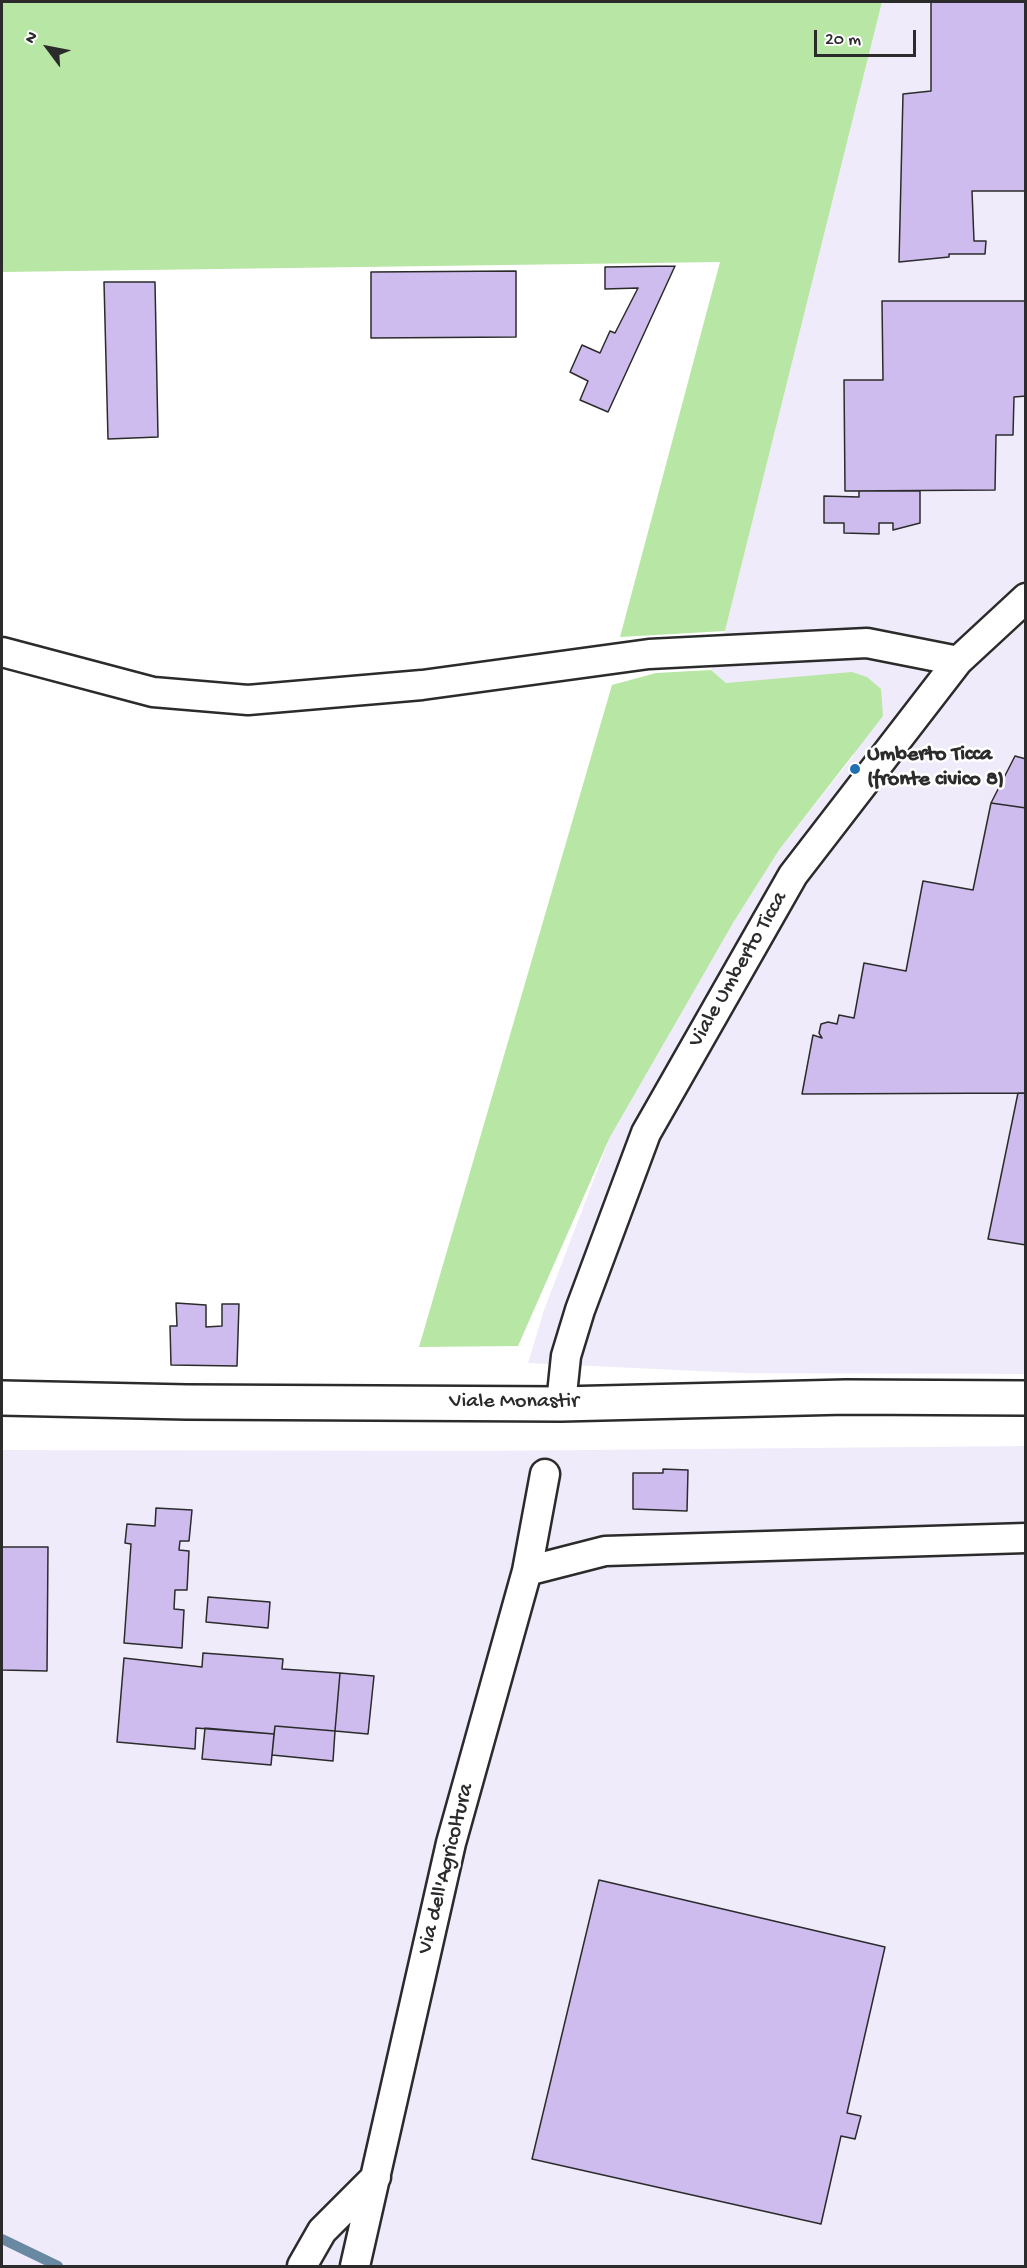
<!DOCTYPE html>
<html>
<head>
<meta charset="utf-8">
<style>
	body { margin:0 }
	#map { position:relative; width:1027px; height:2268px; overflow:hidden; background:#fff; font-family:"Gochi Hand",sans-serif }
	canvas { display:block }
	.frame { position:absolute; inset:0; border:3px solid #2b2b2b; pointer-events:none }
	.north { position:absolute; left:18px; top:18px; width:60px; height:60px; -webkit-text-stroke:4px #fff; paint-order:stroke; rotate:302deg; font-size:16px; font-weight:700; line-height:24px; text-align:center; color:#2b2b2b }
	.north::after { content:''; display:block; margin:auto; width:21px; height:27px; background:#2b2b2b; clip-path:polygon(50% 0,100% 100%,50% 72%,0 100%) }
	.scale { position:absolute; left:814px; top:30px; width:102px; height:27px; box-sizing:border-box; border:3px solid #2b2b2b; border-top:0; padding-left:8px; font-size:18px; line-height:21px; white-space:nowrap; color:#2b2b2b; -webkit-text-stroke:4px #fff; paint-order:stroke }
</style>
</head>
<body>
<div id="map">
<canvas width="1027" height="2268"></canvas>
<div class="frame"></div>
<div class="north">N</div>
<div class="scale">20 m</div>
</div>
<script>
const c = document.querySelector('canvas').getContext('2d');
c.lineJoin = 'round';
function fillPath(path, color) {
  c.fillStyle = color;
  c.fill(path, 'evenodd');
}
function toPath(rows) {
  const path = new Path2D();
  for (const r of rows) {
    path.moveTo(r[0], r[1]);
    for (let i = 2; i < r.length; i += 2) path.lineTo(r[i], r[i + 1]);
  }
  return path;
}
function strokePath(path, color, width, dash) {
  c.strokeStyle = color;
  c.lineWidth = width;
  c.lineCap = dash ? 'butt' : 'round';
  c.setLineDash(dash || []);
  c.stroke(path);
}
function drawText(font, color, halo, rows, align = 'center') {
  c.font = font + ' "Gochi Hand",sans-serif';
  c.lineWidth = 5;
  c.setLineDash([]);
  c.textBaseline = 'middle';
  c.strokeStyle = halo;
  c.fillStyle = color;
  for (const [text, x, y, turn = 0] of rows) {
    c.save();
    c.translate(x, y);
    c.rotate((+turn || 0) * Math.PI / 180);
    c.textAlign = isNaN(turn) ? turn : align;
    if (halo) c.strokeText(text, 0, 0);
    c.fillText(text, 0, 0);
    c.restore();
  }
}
fillPath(toPath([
	[882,2,1025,2,1025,1374,741,1373,528,1363,544,1310,610,1137,733,923,779,850,854,755,766,681,726,683,711,670,725,631],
	[1025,1446,1025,2266,2,2266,2,1450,476,1451]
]), '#f0ebfa');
fillPath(toPath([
	[2,2,882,2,725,631,620,637,720,262,2,272],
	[711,670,726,683,852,672,867,677,881,689,883,716,779,850,733,923,690,998,610,1137,518,1346,419,1347,612,685,656,673]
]), '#b8e6a4');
strokePath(toPath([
	[2,2239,58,2266]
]), '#6889a1', 10);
const building = toPath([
	[931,2,1026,2,1026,191,972,191,974,241,986,241,985,254,949,254,949,257,899,262,903,94,931,91,931,2],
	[675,266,608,412,580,400,588,381,570,372,582,345,600,353,610,331,615,333,638,288,605,289,605,267,675,266],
	[516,271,516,337,371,338,371,272,516,271],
	[104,282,155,282,158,437,108,439,104,282],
	[882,301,1026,301,1026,396,1014,397,1013,435,996,435,995,490,845,491,844,380,883,380,882,301],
	[859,491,920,491,920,523,893,530,893,523,879,523,879,534,844,533,844,523,824,523,824,496,859,497,859,491],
	[1015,756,1026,759,1026,808,991,803,1015,756],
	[991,803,1026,808,1026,1093,802,1094,813,1035,822,1038,819,1033,821,1024,828,1022,837,1024,839,1015,854,1018,864,963,906,971,923,881,973,890,991,803],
	[1018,1093,1026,1093,1026,1245,988,1239,1018,1093],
	[176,1303,206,1305,206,1327,222,1326,222,1304,239,1304,237,1366,171,1365,170,1326,177,1326,176,1303],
	[663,1469,688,1470,687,1511,633,1509,633,1473,663,1473,663,1469],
	[156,1508,192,1510,189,1541,180,1541,179,1550,189,1551,187,1590,175,1590,174,1609,184,1610,182,1648,124,1643,131,1544,125,1543,127,1524,155,1526,156,1508],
	[2,1547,48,1547,47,1671,2,1670,2,1547],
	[208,1597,270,1602,268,1628,206,1622,208,1597],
	[203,1653,283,1659,282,1669,340,1673,335,1731,275,1726,274,1734,196,1728,195,1749,117,1742,124,1658,202,1667,203,1653],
	[340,1673,374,1676,368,1734,335,1731,340,1673],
	[275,1726,335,1731,333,1761,272,1755,275,1726],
	[205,1728,274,1734,271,1765,202,1759,205,1728],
	[599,1880,885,1947,847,2113,861,2116,855,2139,841,2136,821,2224,532,2159,599,1880]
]);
fillPath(building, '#cdbced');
strokePath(building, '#2b2b2b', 1.5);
const street = toPath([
	[2,652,153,692,248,700,422,685,649,654,867,643,958,661],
	[561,1404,566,1356,580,1310,646,1133,793,875,958,661,1026,598],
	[527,1571,605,1551,1026,1538],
	[302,2266,322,2231,376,2177],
	[355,2266,451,1843,527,1571,545,1474]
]);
const secondary = toPath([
	[2,1398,187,1402,561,1404,846,1397,1026,1398]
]);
strokePath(street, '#2b2b2b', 33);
strokePath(secondary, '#2b2b2b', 38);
strokePath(street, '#fff', 28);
strokePath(secondary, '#fff', 33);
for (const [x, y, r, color] of [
	[855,769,6,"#1f6fb2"]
]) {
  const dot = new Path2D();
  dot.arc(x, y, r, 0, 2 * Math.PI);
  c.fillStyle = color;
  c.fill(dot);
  strokePath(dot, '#fff', 2);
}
drawText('bold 22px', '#2b2b2b', '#fff', [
	["Umberto Ticca",867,756],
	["(fronte civico 8)",867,781]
], 'left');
drawText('22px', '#2b2b2b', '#fff', [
	["Viale Umberto Ticca",739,970,-60],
	["Viale Monastir",514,1403],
	["Via dell'Agricoltura",447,1869,-76]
]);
</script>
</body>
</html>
